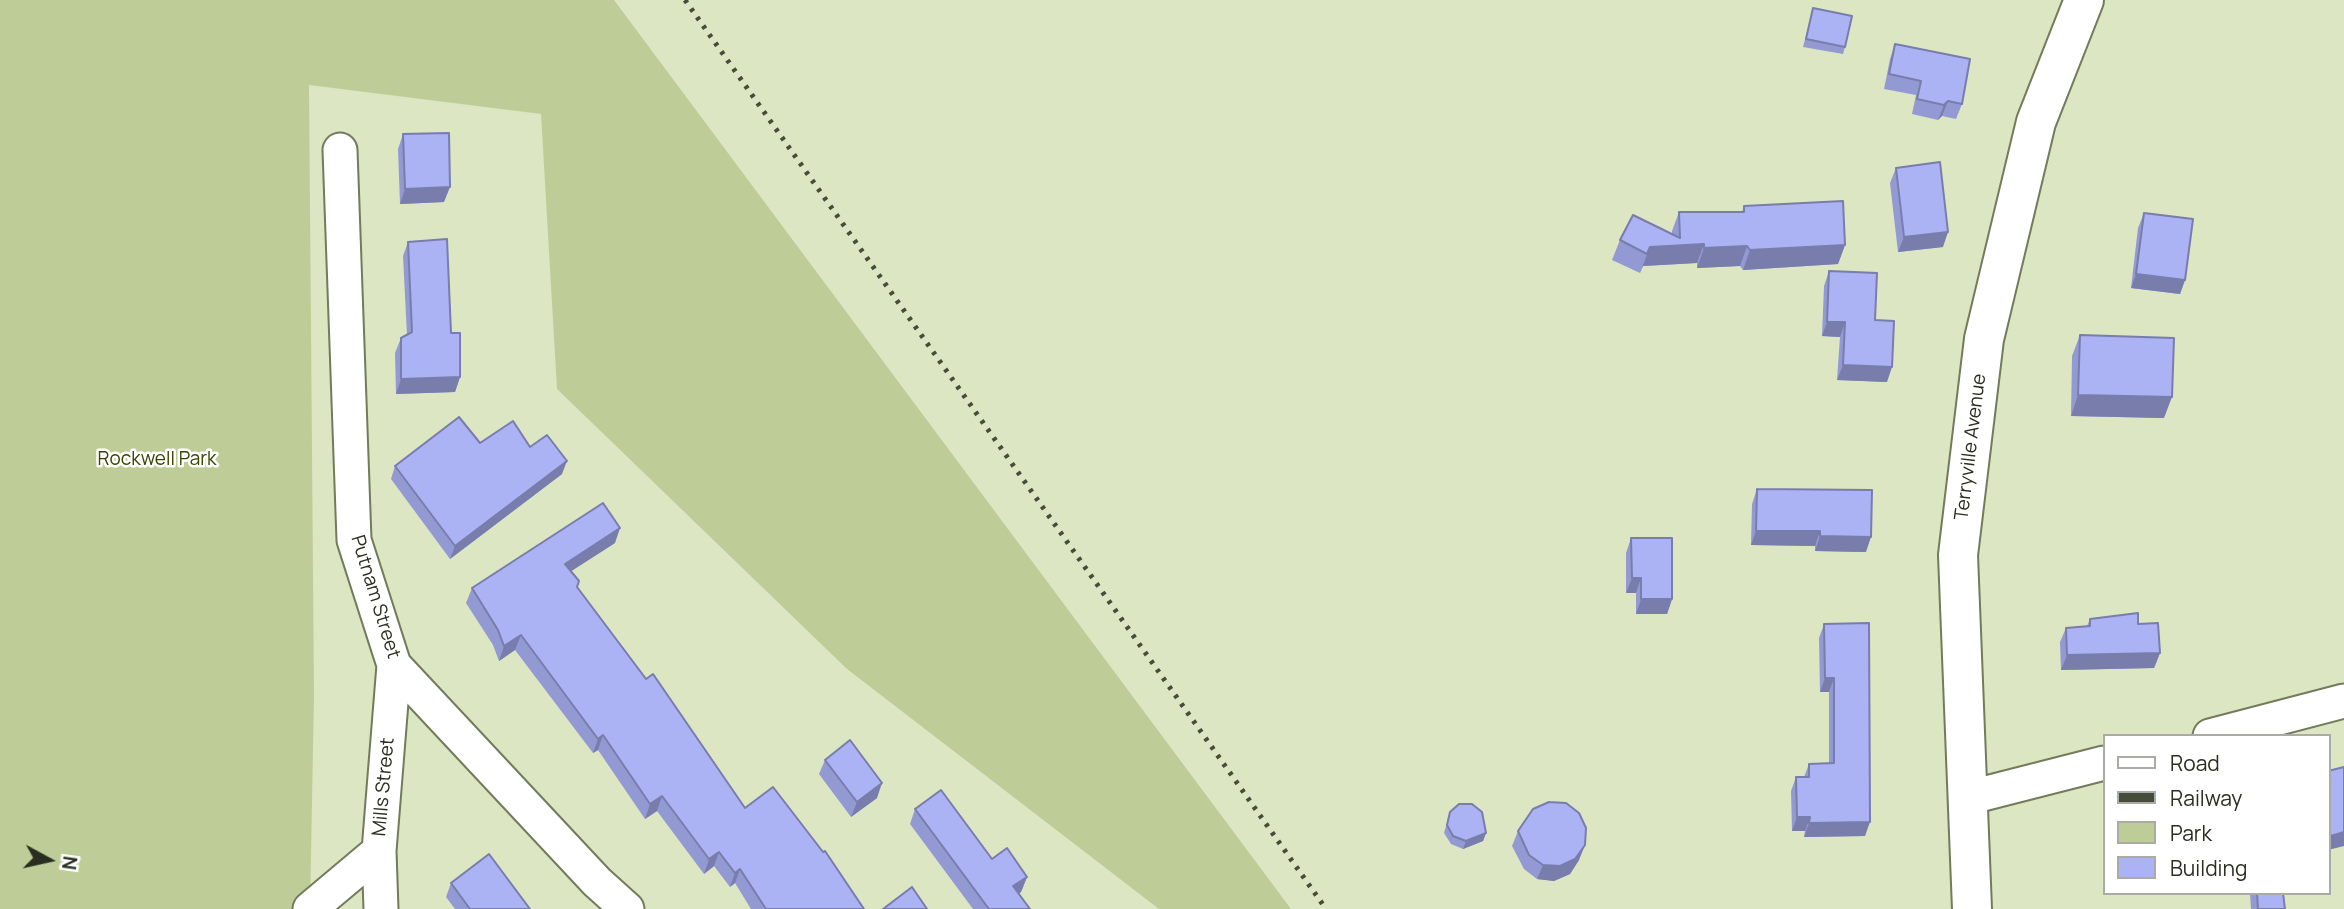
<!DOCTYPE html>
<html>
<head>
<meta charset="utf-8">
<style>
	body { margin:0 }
	#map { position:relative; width:2344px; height:909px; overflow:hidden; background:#dce6c3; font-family:Manrope,sans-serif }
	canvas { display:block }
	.legend { position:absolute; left:2103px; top:734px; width:228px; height:161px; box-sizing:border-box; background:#fff; border:2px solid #aaaba6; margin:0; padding:9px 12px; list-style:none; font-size:21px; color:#2a2e20 }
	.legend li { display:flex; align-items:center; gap:14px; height:35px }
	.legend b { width:35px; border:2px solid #aaaba6 }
	.north { position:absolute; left:14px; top:825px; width:70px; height:70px; -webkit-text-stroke:5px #fff; paint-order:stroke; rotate:98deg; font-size:19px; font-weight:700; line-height:28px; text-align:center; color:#2a2e20 }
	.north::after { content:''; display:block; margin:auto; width:24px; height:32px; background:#2a2e20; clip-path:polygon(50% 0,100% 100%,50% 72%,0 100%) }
</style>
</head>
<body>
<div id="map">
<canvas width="2344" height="909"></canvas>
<ul class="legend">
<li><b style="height:9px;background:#fff"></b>Road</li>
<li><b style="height:9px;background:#474b3a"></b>Railway</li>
<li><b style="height:19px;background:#becd97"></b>Park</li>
<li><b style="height:19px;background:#abb3f5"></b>Building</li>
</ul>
<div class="north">N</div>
</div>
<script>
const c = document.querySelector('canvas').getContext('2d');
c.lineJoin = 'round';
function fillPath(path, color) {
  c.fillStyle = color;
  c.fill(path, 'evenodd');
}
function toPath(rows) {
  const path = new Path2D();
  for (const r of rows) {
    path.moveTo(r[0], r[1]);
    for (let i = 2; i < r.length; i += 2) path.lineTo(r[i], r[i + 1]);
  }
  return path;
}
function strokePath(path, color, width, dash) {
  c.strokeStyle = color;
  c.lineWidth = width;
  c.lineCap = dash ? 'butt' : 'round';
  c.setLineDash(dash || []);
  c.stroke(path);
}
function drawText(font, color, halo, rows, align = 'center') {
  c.font = font + ' Manrope,sans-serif';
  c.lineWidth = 5;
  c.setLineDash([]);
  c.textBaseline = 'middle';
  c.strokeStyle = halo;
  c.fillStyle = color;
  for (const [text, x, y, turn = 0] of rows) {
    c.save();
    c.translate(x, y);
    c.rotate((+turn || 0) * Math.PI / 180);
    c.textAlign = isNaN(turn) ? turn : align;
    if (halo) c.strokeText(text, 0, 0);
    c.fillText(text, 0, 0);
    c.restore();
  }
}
fillPath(toPath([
	[0,0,614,0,1291,909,1159,909,847,669,557,389,541,114,309,85,314,695,310,909,0,909]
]), '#becd97');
const minor = toPath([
	[340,150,354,540,394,665,597,882,627,909],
	[2210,736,2344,701],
	[1967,798,2104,763],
	[310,909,379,851],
	[381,909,379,851,394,665]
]);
const trunk = toPath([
	[1972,909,1958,555,1984,339,2036,122,2084,0]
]);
strokePath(minor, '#727b5b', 37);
strokePath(trunk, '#727b5b', 42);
strokePath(minor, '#fff', 33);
strokePath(trunk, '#fff', 38);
strokePath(toPath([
	[685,0,1326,909]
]), '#474b3a', 5, [3.5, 7]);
fillPath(toPath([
	[1813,8,1845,47,1843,54,1803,47],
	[1895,44,1962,104,1956,119,1942,116,1938,120,1912,114,1916,95,1884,89,1890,59],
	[403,134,444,202,400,204,398,149],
	[1896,168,1943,247,1898,252,1890,183],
	[1744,206,1845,245,1838,264,1743,270,1740,266,1697,268,1697,263,1643,266,1640,273,1612,260,1620,240,1672,234,1672,231,1679,212,1742,212],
	[2144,213,2185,280,2180,294,2131,288,2138,228],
	[408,242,451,333,460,377,455,392,396,394,395,353,401,338,407,335,403,256],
	[1829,271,1875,320,1887,382,1837,380,1840,337,1822,336,1824,286],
	[2080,335,2164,418,2071,416,2072,356],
	[530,447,562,474,450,559,391,479,395,466],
	[1757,489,1866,552,1815,551,1815,546,1751,545,1752,504],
	[1631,538,1672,599,1667,614,1636,614,1636,593,1626,593,1626,553],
	[615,543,571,571,577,587,745,808,864,909,751,909,735,883,730,887,714,866,704,874,657,811,645,819,598,750,593,753,515,650,499,661,493,645,466,603,472,588],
	[2090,619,2138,624,2160,653,2154,668,2061,670,2060,642,2066,628,2087,626],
	[1824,624,1865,836,1804,837,1805,831,1792,831,1791,791,1796,777,1804,777,1809,764,1829,763,1829,692,1820,692,1819,638],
	[825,760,877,798,851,817,819,774],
	[915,809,992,859,1027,877,1021,892,1019,894,1030,909,973,909,910,824],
	[1450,812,1486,833,1483,841,1463,849,1451,844,1444,833],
	[1518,831,1579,860,1570,874,1554,881,1537,879,1524,869,1512,846],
	[451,883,530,909,455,909,446,897],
	[2250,893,2283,893,2285,909,2251,909]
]), '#939ad3');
fillPath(toPath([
	[1948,101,1942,116,1938,120,1944,105],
	[450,187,444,202,400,204,405,189],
	[1948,232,1943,247,1898,252,1904,237],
	[1704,244,1697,263,1643,266,1640,273,1650,247],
	[1845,245,1838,264,1743,270,1750,250],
	[1747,246,1740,266,1697,268,1704,248],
	[2136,274,2185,280,2180,294,2131,288],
	[1827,322,1845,322,1840,337,1822,336],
	[1843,365,1892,367,1887,382,1837,380],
	[460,377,455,392,396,394,401,379],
	[2078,395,2172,397,2164,418,2071,416],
	[567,461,562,474,450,559,455,546],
	[620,528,615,543,559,579,565,564],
	[1756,531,1820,531,1815,546,1751,545],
	[1820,536,1871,537,1866,552,1815,551],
	[1632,578,1641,578,1636,593,1626,593],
	[1641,599,1672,599,1667,614,1636,614],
	[521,635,515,650,499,661,504,646],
	[2160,653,2154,668,2061,670,2067,655],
	[1825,678,1834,678,1829,692,1820,692],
	[603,735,598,750,593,753,598,739],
	[882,783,877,798,851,817,857,802],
	[662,796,657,811,645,819,650,804],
	[1797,817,1810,817,1805,831,1792,831],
	[1870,822,1865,836,1804,837,1809,823],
	[2344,832,2344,846,2328,850,2328,843,2331,836],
	[1486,833,1483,841,1463,849,1466,841],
	[1585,845,1579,860,1570,874,1554,881,1537,879,1543,865],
	[719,852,714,866,704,874,709,859],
	[740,869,735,883,730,887,735,873],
	[1027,877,1021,892,1008,901,1013,886]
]), '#787dac');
const building = toPath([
	[1813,8,1852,16,1845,47,1806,39,1813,8],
	[1895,44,1970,59,1962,104,1948,101,1944,105,1917,99,1921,81,1889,74,1895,44],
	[449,133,450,187,405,189,403,134,449,133],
	[1940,162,1948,232,1904,237,1896,168,1940,162],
	[1843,201,1845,245,1750,250,1747,246,1704,248,1704,244,1650,247,1647,254,1620,240,1633,215,1680,238,1679,212,1744,212,1744,206,1843,201],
	[2144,213,2193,219,2185,280,2136,274,2144,213],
	[447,239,451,333,460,333,460,377,401,379,401,338,412,332,408,242,447,239],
	[1829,271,1877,273,1875,320,1894,321,1892,367,1843,365,1845,322,1827,322,1829,271],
	[2080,335,2174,338,2172,397,2078,395,2080,335],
	[459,417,480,443,513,421,530,447,547,435,567,461,455,546,395,466,459,417],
	[1757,489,1872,490,1871,537,1820,536,1820,531,1756,531,1757,489],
	[603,503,620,528,565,564,579,581,577,587,646,679,653,674,745,808,773,787,823,852,825,851,864,909,766,909,740,869,735,873,719,852,709,859,662,796,650,804,603,735,598,739,521,635,504,646,498,630,472,588,603,503],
	[1631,538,1672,538,1672,599,1641,599,1641,578,1632,578,1631,538],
	[2138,613,2138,624,2158,623,2160,653,2067,655,2066,628,2090,626,2090,619,2138,613],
	[1869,623,1870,822,1809,823,1810,817,1797,817,1796,777,1809,777,1809,764,1834,763,1834,678,1825,678,1824,624,1869,623],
	[850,740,882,783,857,802,825,760,850,740],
	[2344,767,2344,832,2331,836,2328,827,2328,771,2344,767],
	[941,790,992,859,1007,848,1027,877,1013,886,1030,909,989,909,915,809,941,790],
	[1549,802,1566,803,1579,813,1586,828,1585,845,1575,859,1560,866,1543,865,1529,855,1518,831,1533,809,1549,802],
	[1459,804,1472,804,1482,812,1486,833,1466,841,1453,836,1447,825,1450,812,1459,804],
	[489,854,530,909,470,909,451,883,489,854],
	[912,887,927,909,883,909,912,887],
	[2257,893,2283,893,2285,909,2258,909,2257,893]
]);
fillPath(building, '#abb3f5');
strokePath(building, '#787dac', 2);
drawText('19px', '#2a2e20', '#fff', [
	["Terryville Avenue",1971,447,-83],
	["Putnam Street",375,597,73],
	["Mills Street",384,787,-85]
]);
drawText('19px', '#394600', '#fff', [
	["Rockwell Park",157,460]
]);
</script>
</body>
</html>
